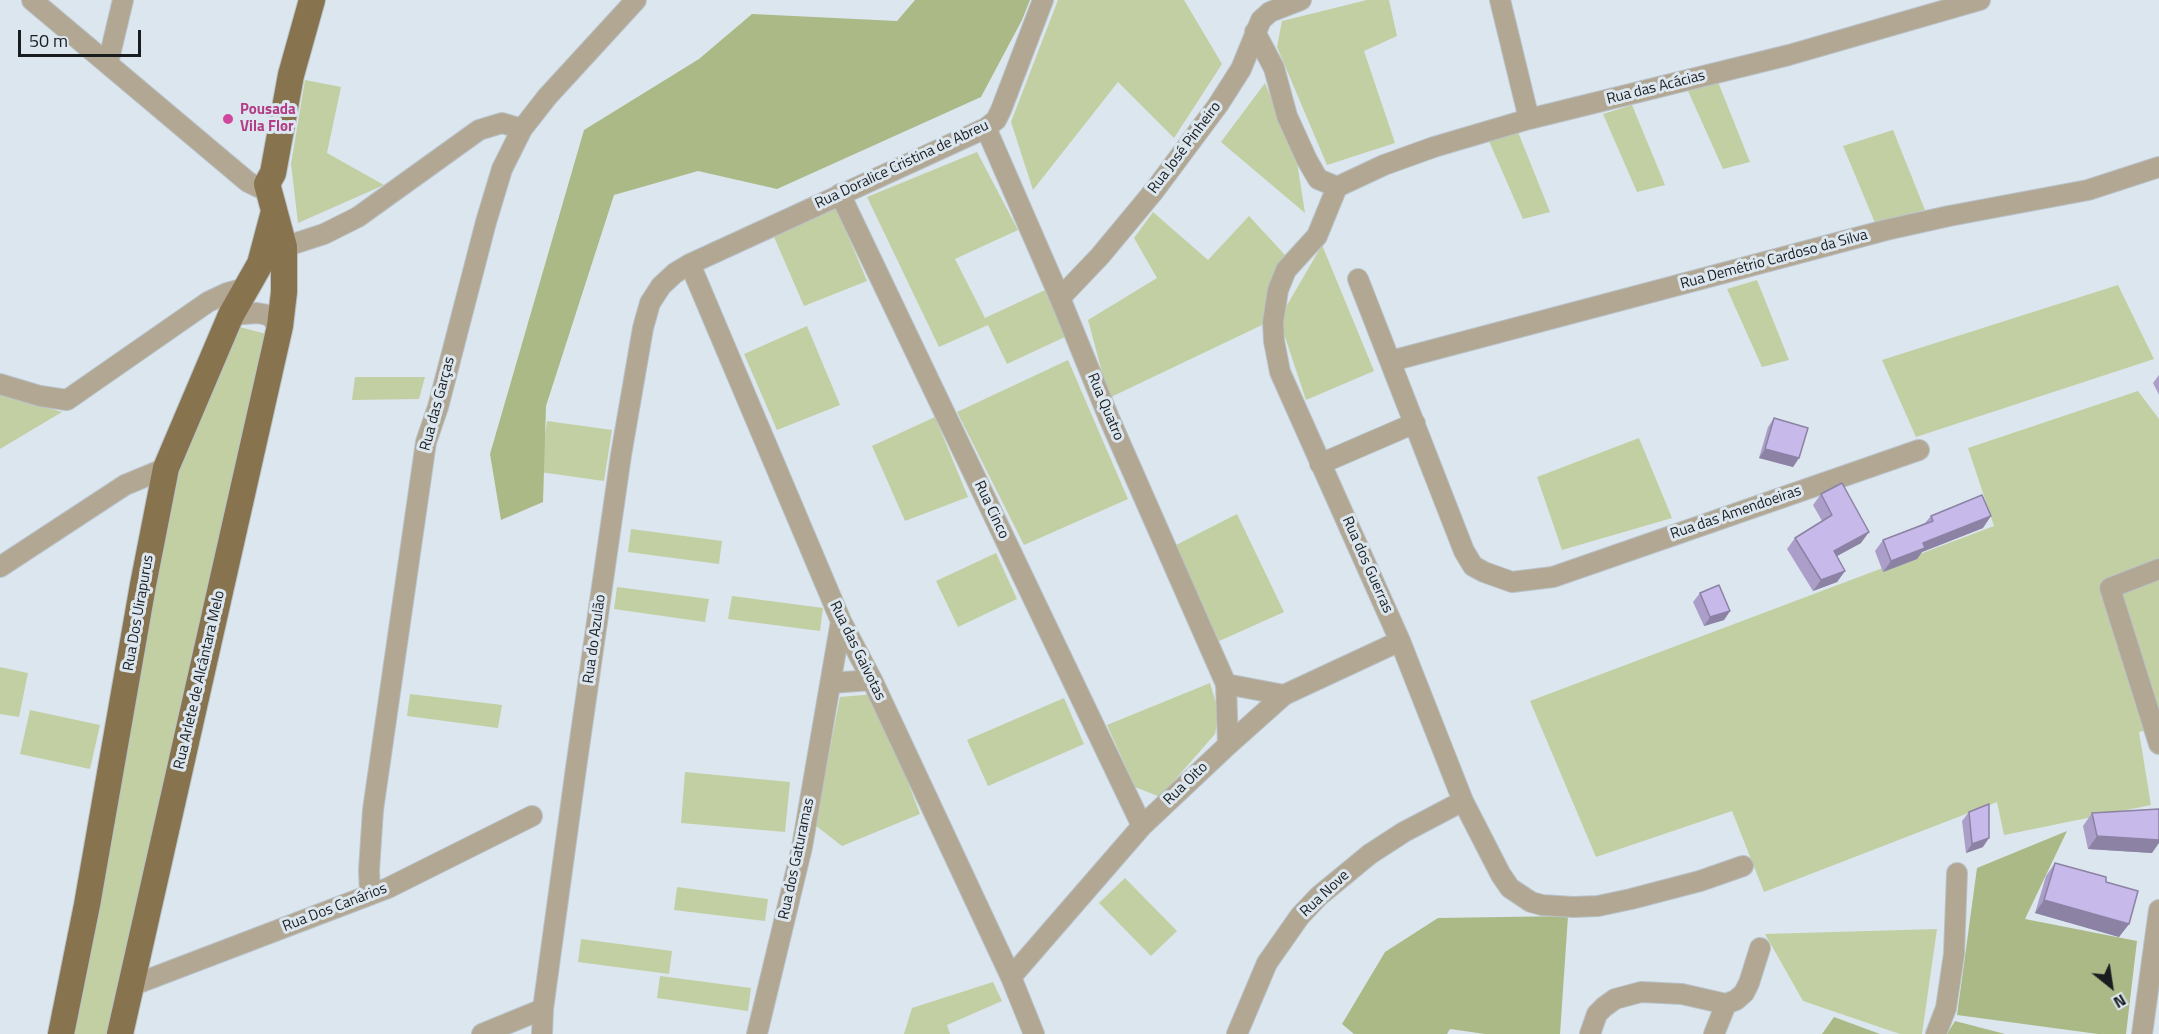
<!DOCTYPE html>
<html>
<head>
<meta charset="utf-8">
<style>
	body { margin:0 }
	#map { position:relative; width:2159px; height:1034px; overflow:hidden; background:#dce6ee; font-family:"Titillium Web",sans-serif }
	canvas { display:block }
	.north { position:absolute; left:2081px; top:956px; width:60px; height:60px; -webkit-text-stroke:4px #dce6ee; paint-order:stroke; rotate:150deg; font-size:16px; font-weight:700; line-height:24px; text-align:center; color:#1a1d20 }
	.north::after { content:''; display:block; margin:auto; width:21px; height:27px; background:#1a1d20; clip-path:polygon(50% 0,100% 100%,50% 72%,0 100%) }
	.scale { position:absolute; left:18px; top:30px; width:123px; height:27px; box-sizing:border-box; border:3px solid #1a1d20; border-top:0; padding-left:8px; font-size:18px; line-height:21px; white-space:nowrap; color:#1a1d20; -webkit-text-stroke:4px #dce6ee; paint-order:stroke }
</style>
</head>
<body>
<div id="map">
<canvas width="2159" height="1034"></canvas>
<div class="north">N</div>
<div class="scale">50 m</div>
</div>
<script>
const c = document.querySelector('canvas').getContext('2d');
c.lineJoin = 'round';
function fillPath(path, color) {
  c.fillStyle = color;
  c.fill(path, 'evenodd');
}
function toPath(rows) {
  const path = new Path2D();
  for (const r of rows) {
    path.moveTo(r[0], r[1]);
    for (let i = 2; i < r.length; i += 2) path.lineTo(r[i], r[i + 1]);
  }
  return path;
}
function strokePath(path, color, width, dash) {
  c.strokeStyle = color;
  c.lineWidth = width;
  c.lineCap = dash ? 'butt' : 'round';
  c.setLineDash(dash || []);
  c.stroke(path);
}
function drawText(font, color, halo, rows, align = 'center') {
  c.font = font + ' "Titillium Web",sans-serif';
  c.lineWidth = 6;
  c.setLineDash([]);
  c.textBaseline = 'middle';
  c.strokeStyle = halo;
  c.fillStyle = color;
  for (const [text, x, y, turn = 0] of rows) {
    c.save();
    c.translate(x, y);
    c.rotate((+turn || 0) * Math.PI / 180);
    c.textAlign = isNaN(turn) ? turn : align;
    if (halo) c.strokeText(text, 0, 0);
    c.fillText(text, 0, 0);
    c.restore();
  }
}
fillPath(toPath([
	[1058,0,1184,0,1222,64,1174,138,1118,82,1033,190,1011,122],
	[1367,0,1389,0,1397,36,1364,51,1395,143,1327,165,1277,47,1282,21],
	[305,80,341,87,327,153,384,185,298,223,291,164],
	[1718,82,1750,162,1723,169,1688,91],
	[1265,83,1297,162,1305,213,1221,142],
	[1632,105,1665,185,1637,192,1603,114],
	[1893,130,1925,210,1875,223,1843,146],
	[1518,132,1550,212,1523,219,1489,141],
	[977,152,1018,230,955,259,985,318,1045,290,1067,336,1007,364,988,325,939,347,867,197],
	[834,202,867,281,804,306,771,230],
	[1153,212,1208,260,1249,216,1285,255,1262,325,1109,398,1088,320,1157,278,1134,238],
	[1322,245,1374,371,1306,400,1279,319],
	[1757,280,1789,360,1762,367,1727,289],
	[2118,285,2154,359,1916,437,1882,360],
	[236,326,270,335,111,1034,73,1034,113,796,179,472],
	[807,326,840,405,777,430,744,354],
	[1068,360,1128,499,1024,545,957,412],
	[355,377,425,377,419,399,352,400],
	[2138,391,2159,419,2159,727,2139,732,2151,805,2004,835,1997,802,1764,892,1732,811,1596,857,1530,701,1994,526,1968,448],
	[0,394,62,412,0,449],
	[935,417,968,497,905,521,872,446],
	[547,421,612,430,604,481,540,472],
	[1639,438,1672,518,1562,550,1537,477],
	[1237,514,1284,612,1217,642,1176,545],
	[631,529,722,541,719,564,628,552],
	[996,553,1017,599,958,627,936,581],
	[617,587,709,599,705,622,614,609],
	[732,596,823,608,820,631,728,619],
	[0,667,28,673,19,717,0,714],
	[1210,683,1219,713,1215,734,1160,797,1135,787,1107,725],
	[410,694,502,705,498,728,407,716],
	[875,694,920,814,842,846,815,825,840,697],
	[1064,698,1084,744,988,786,967,740],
	[30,710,100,725,90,769,20,754],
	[685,772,790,782,785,832,681,823],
	[1125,878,1177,931,1151,956,1099,903],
	[677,887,768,899,765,921,674,910],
	[1937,929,1922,1034,1900,1034,1803,1001,1765,934],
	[581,939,672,951,669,974,578,962],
	[660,976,751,988,748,1011,657,998],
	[993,982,1002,1001,947,1025,950,1034,904,1034,912,1008]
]), '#c2cfa3');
fillPath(toPath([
	[915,0,1030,0,1022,20,981,97,777,189,698,171,614,195,546,406,543,502,501,520,490,454,584,130,699,59,752,14,897,21],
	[2067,831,2025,919,2137,941,2126,1034,2098,1034,1957,1015,1977,868],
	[1568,916,1560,1034,1485,1034,1450,1029,1447,1034,1354,1034,1342,1024,1385,952,1438,918],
	[1834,1017,1880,1034,1822,1034],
	[1955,1021,2005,1034,1947,1034]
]), '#abb987');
const minor = toPath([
	[32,0,248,182,258,187,267,184],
	[1500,0,1529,119],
	[1255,32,1274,68,1287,116,1307,160,1318,179,1337,187],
	[108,63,123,0],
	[986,128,1060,298,1109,418,1226,684,1284,695],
	[1337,187,1317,236,1286,270,1278,290,1273,322,1274,341,1280,372,1400,641,1463,801,1501,875,1510,888,1531,902,1542,905,1573,907,1598,906,1631,899,1700,881,1743,866],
	[1337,187,1384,165,1434,147,1529,119,1789,55,1980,0],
	[840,194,1142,826],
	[271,247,284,247,324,234,358,217,479,130,502,123,522,129],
	[690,264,841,621,872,680,1011,977,1034,1034],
	[1358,279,1464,551,1473,566,1484,572,1512,582,1553,577,1919,450],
	[1060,298,1100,256,1154,191,1218,105,1241,69,1261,20,1270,12,1301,0],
	[231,315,257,313,268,315,280,326],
	[1391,361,1886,230,1949,216,2088,190,2159,167],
	[0,384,40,396,67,400,208,302,227,293,245,288],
	[1320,464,1415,423],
	[0,567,125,485,166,468],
	[2159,569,2110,588,2159,744],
	[831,683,872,680],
	[1226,684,1228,745],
	[370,895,369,870,373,810,426,442,438,407,486,222,502,169,522,129,547,97,636,0],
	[1011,977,1142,826,1228,745,1284,695,1400,641],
	[131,986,388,888,532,816],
	[482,1034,543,1009],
	[542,1034,543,1009,576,768,621,455,643,328,650,303,661,286,675,273,690,264,986,128,996,120,1001,110,1043,0],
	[757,1034,802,847,841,621],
	[1237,1034,1267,963,1300,916,1319,896,1370,854,1404,832,1463,801],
	[1590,1034,1597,1014,1604,1007,1615,999,1641,992,1682,994,1726,1004,1736,1000,1744,993,1749,983,1760,948],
	[1714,1034,1726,1004],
	[1936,1034,1946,1008,1954,954,1957,873],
	[2142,1034,2159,910]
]);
const major = toPath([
	[61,1034,87,905,143,585,166,468,231,315,260,264,273,215],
	[120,1034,280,326,284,292,284,247,267,184,273,173,291,75,312,0]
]);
strokePath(minor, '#b9c2c9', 22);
strokePath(major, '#b9c2c9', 28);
strokePath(minor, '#b2a793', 20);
strokePath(major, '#87744e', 26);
fillPath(toPath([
	[2159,375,2159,395,2153,383],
	[1774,418,1799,458,1793,467,1759,458,1768,427],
	[1821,494,1861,543,1837,556,1845,571,1837,582,1813,591,1787,549,1795,538,1822,521,1813,505],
	[1931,516,1983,528,1922,552,1917,559,1883,572,1875,551,1883,540,1925,523],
	[1700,593,1730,611,1724,620,1704,626,1693,602],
	[1969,812,1983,847,1966,853,1962,821],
	[2092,813,2152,853,2088,849,2083,826],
	[2055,863,2106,882,2129,924,2119,937,2035,913,2046,876]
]), '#ab9fc9');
fillPath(toPath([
	[1765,449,1799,458,1793,467,1759,458],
	[1991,516,1983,528,1922,552,1917,559,1883,572,1891,561,1923,543],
	[1869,532,1861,543,1826,562,1834,551],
	[1845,571,1837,582,1813,591,1821,580],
	[1730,611,1724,620,1704,626,1710,617],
	[2097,836,2159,840,2159,843,2152,853,2088,849],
	[1989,838,1983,847,1966,853,1972,844],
	[2044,900,2129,924,2119,937,2035,913]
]), '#8b82a4');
const building = toPath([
	[1774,418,1808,428,1799,458,1765,449,1774,418],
	[1842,483,1869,532,1834,551,1845,571,1821,580,1795,538,1832,515,1821,494,1842,483],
	[1982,495,1991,516,1923,543,1925,548,1891,561,1883,540,1933,521,1931,516,1982,495],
	[1719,585,1730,611,1710,617,1700,593,1719,585],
	[1989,804,1989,838,1972,844,1969,812,1989,804],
	[2159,809,2159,840,2097,836,2092,813,2159,809],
	[2055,863,2106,877,2106,882,2138,891,2129,924,2044,900,2055,863]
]);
fillPath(building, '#c7b9ea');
strokePath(building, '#8b82a4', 1.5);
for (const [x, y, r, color] of [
	[228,119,6,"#d1479c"]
]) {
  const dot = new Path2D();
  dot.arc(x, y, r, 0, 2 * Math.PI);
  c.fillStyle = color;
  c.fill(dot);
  strokePath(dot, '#dce6ee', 2);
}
drawText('15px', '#1a1d20', '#dce6ee', [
	["Rua das Acácias",1656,88,-14],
	["Rua José Pinheiro",1185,148,-53],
	["Rua Doralice Cristina de Abreu",902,165,-25],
	["Rua Demétrio Cardoso da Silva",1774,260,-15],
	["Rua das Garças",438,404,-75],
	["Rua Quatro",1105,407,67],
	["Rua Cinco",991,510,65],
	["Rua das Amendoeiras",1736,513,-19],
	["Rua dos Guerras",1367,565,66],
	["Rua Dos Uirapurus",139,613,-80],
	["Rua do Azulão",595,639,-82],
	["Rua das Gaivotas",857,651,64],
	["Rua Arlete de Alcântara Melo",200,680,-77],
	["Rua Oito",1186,784,-44],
	["Rua dos Gaturamas",797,859,-78],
	["Rua Nove",1325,894,-43],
	["Rua Dos Canários",335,908,-21]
]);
drawText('bold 15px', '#b23c85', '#dce6ee', [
	["Pousada",240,110],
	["Vila Flor",240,127]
], 'left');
</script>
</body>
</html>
